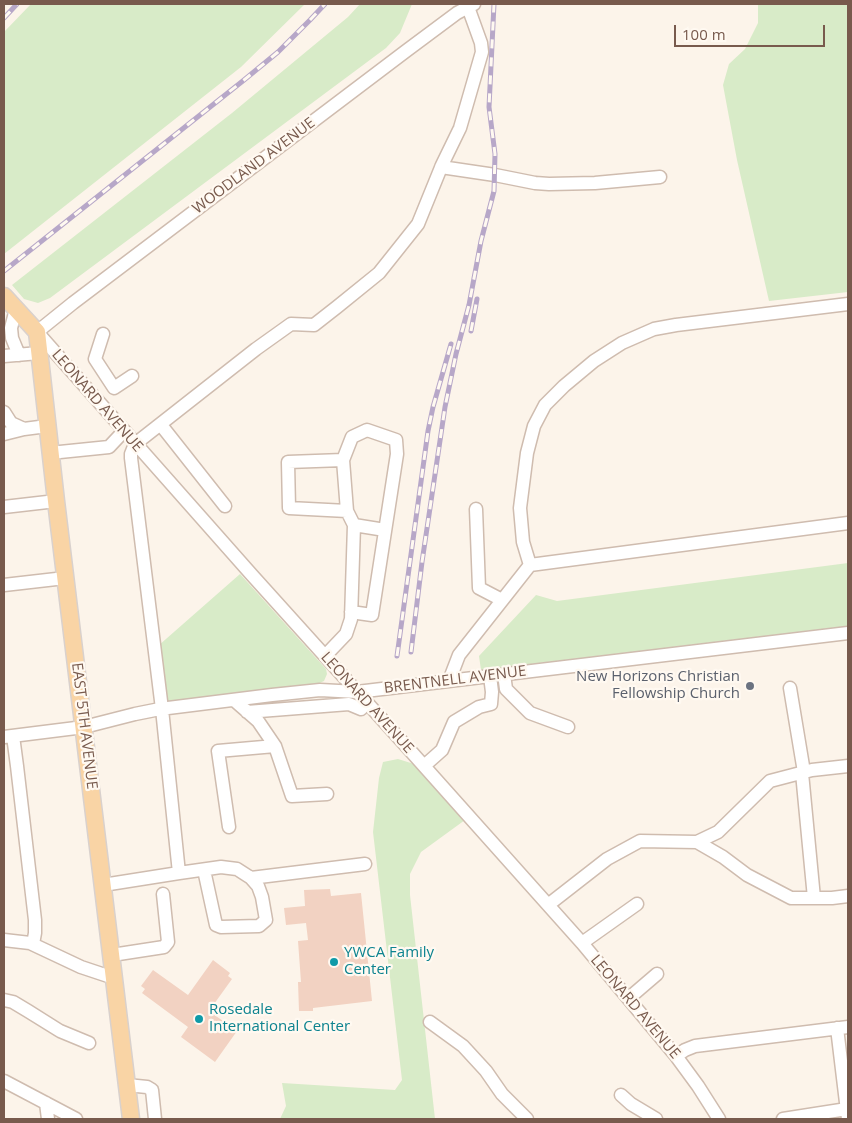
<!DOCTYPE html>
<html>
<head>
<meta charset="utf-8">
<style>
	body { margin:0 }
	#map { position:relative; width:852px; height:1123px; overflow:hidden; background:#fcf4ea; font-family:"Open Sans",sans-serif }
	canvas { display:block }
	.frame { position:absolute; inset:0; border:5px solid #785a4d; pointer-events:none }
	.scale { position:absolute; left:674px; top:25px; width:151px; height:22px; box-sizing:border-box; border:2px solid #785a4d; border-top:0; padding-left:6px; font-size:15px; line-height:18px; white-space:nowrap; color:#785a4d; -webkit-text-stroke:4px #fff9f1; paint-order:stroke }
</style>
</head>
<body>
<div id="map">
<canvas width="852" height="1123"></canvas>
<div class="frame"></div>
<div class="scale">100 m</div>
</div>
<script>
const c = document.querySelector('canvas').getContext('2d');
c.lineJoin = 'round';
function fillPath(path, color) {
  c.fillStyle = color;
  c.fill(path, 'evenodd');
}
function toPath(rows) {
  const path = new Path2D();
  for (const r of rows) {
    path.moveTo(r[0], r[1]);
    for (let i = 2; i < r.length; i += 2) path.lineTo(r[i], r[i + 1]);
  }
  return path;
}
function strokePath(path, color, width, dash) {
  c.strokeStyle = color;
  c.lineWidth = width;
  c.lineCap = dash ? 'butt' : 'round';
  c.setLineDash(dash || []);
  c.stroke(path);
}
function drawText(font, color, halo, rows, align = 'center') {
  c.font = font + ' "Open Sans",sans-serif';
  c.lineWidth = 4.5;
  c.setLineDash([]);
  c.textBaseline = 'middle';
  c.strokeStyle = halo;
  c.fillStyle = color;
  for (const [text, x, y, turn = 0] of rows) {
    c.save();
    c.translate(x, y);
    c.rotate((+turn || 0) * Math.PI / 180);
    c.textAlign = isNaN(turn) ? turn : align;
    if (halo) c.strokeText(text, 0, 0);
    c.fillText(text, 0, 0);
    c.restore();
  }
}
fillPath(toPath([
	[31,4,305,4,241,67,4,254,4,32],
	[360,4,412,4,400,33,386,48,50,298,38,303,24,299,12,285,232,113,348,17],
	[758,4,848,4,848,292,769,301,737,160,723,85,729,64,745,49,758,23],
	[848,563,848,626,481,670,479,656,536,595,557,601],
	[240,574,326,669,327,674,324,681,315,685,166,702,158,646],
	[398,759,414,764,465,820,421,852,410,874,410,895,435,1119,280,1119,286,1106,282,1083,395,1090,402,1080,373,832,379,778,383,762]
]), '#d8ebc8');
fillPath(toPath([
	[330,889,331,896,361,893,372,1001,313,1008,313,1011,299,1011,298,982,301,982,298,941,308,940,306,923,286,925,284,908,305,906,304,890],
	[213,960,230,973,228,976,232,979,209,1011,237,1031,215,1062,181,1037,188,1027,142,993,145,989,141,986,153,970,188,995]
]), '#f2d2c2');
const minor = toPath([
	[474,4,457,13,406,51,73,303,37,332,251,574,407,747,582,943,676,1056,698,1086,719,1119],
	[441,167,495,175,535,183,549,184,595,183,660,177],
	[16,309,11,328,12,338,19,355],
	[103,334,95,359,114,388,132,376],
	[4,356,39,353],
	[4,412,11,423,24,429,47,426],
	[161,425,225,506],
	[4,434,24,429],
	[50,453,109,447,124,431],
	[343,460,352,437,367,430,396,440,397,454,372,615,351,612],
	[4,507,56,501],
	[476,509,479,588,502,600],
	[354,525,385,530],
	[530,565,523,542,520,508,527,453,534,426,545,405,564,386,594,361,622,343,654,329,676,325,848,304],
	[4,585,65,578],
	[325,656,346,634,351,619,354,525,347,511,343,460,288,462,289,508,347,511],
	[504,674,506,689,530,713,568,727],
	[449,681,459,655,530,565,848,523],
	[790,688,804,772],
	[234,700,258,721,275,746,292,796,327,794],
	[247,712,349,704,361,709,367,703],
	[13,736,17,766,35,920,35,933,33,944],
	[4,737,84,727,135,714,160,709,272,695,320,690,357,692,848,633],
	[424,766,442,750,454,722,479,707,491,704,492,692,490,676],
	[802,773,814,898],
	[229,827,218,751,275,746],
	[697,842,718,832,770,781,812,770,848,766],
	[179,873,162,709,131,458,131,454,135,444,256,349,291,324,314,325,337,307,379,273,418,224,442,165,460,128,482,52,481,43,468,7],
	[251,878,365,864],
	[103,885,179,873,221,867,237,869,251,878,258,886,262,897,266,920,259,926,221,927,216,925,204,870],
	[548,905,607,859,640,841,697,842,723,857,747,875,791,898,832,898,848,896],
	[4,940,30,943,81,967,114,978],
	[582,943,637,904],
	[112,955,164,947,168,942,163,894],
	[629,998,657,974],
	[4,1000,13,1002,28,1011,60,1031,89,1043],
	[430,1022,463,1046,486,1071,502,1094,527,1119],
	[837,1028,848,1119],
	[676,1056,685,1050,695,1046,848,1027],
	[4,1081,76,1119],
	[127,1085,147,1087,152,1090,155,1119],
	[621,1095,631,1104,656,1119],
	[46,1103,48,1119],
	[783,1119,847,1109]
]);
const major = toPath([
	[4,296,37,332,56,501,131,1119]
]);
strokePath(minor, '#cfbcaf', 15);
strokePath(major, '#d9d1cd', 19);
strokePath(minor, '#fff', 12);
strokePath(major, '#f9d4a5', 16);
const rail = toPath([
	[4,18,17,4],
	[4,271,244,80,278,52,310,20,325,4],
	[471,331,477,299],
	[411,652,422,562,445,407,456,354,469,305,481,241,494,191,495,154,489,107,494,4],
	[397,656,428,431,433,407,451,344]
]);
strokePath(rail, '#b7a7c8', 5);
strokePath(rail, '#fff9f1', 3, [9]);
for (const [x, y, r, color] of [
	[750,686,5,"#6b7280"],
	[334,962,5,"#0f9aa8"],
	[199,1019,5,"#0f9aa8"]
]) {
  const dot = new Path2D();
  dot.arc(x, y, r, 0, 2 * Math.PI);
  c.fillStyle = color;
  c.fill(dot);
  strokePath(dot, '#fff9f1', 2);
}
drawText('15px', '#785a4d', '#fff9f1', [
	["WOODLAND AVENUE",254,166,-37],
	["LEONARD AVENUE",97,401,49],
	["BRENTNELL AVENUE",455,680,-7],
	["LEONARD AVENUE",367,703,48],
	["EAST 5TH AVENUE",84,726,83],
	["LEONARD AVENUE",635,1007,50]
]);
drawText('15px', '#5b616d', '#fff9f1', [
	["New Horizons Christian",740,677],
	["Fellowship Church",740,694]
], 'right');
drawText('15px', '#0d838f', '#fff9f1', [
	["YWCA Family",344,953],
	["Center",344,970],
	["Rosedale",209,1010],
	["International Center",209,1027]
], 'left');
</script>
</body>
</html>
